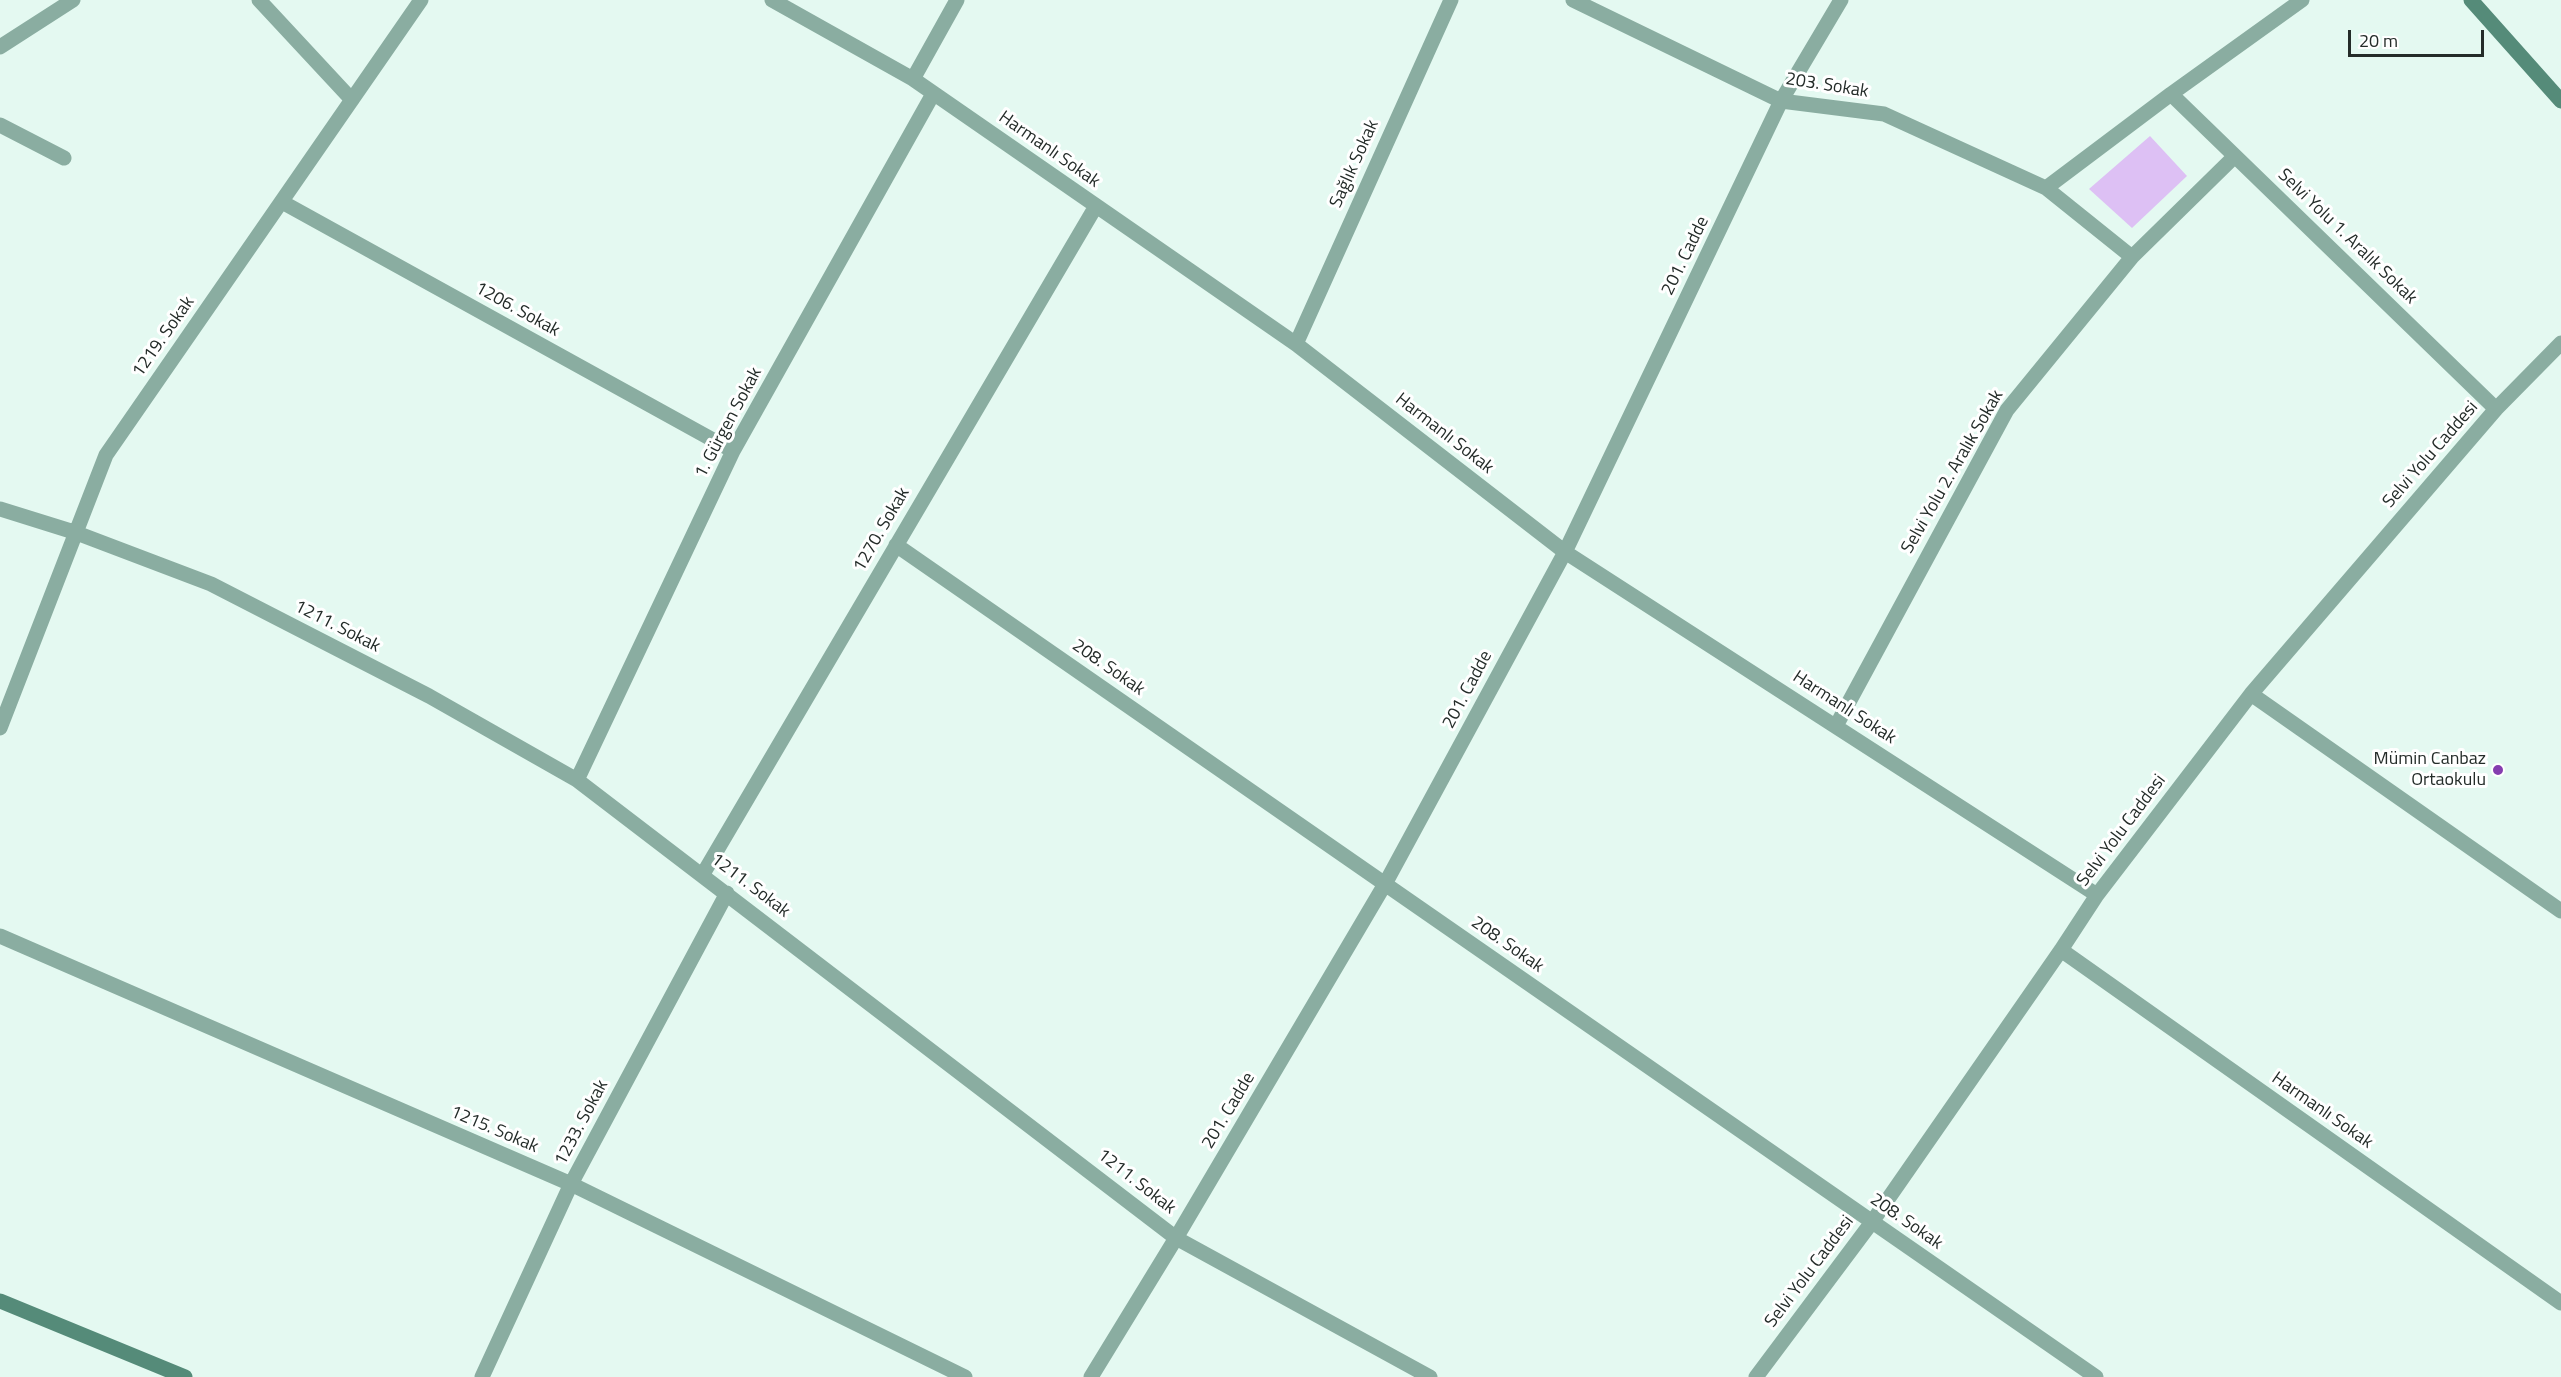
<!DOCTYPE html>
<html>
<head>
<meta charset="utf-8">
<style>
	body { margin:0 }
	#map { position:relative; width:2561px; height:1377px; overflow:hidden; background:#e4f9f1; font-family:"Titillium Web",sans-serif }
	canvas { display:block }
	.scale { position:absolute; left:2348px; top:30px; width:136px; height:27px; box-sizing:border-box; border:3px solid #242c29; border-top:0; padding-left:8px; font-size:18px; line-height:21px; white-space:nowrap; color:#242c29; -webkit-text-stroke:4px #fff; paint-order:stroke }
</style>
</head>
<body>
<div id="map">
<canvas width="2561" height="1377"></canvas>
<div class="scale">20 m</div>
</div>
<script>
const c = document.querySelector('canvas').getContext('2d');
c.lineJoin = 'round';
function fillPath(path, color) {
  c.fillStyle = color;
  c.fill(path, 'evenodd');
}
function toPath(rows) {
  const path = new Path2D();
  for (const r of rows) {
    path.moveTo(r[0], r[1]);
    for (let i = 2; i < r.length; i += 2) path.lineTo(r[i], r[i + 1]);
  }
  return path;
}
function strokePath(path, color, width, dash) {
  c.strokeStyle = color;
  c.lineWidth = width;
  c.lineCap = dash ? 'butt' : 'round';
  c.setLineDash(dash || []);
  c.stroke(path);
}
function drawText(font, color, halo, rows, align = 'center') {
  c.font = font + ' "Titillium Web",sans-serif';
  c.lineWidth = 6;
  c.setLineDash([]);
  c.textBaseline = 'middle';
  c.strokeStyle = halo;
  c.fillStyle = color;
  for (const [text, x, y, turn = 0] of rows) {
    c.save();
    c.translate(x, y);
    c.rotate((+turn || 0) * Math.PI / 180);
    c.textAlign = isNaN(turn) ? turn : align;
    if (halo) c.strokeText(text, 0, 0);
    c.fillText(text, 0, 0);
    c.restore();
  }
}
fillPath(toPath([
	[2150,136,2187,176,2132,228,2089,189]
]), '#ddc0f4');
strokePath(toPath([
	[259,0,352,100],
	[772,0,913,79,1296,344,1565,552,2097,895],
	[1573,0,1781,101,1884,114,2046,188,2171,94,2302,0],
	[0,47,73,0],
	[913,79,957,0],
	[2171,94,2496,409],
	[0,125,64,158],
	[2046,188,2132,257],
	[282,202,733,451],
	[1296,344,1451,0],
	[0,509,74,532,211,584,429,696,577,780,1176,1238,1430,1377],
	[896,545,2096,1377],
	[2251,694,2561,911],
	[1836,726,2007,410,2132,257,2235,156],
	[0,728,106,455,421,0],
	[577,780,733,451,933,94],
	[703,874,1096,206],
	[0,936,571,1184,965,1377],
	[2061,950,2561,1303],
	[482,1377,571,1184,727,893],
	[1091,1377,1176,1238,1385,884,1565,552,1781,101,1841,0],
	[1756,1377,1872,1222,2061,950,2097,895,2251,694,2496,409,2561,343]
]), '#8aada1', 15);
strokePath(toPath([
	[2471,0,2561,101],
	[0,1301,185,1377]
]), '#558b79', 15);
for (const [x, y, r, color] of [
	[2498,770,6,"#853daf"]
]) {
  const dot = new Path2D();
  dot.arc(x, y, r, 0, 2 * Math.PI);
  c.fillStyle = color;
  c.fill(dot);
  strokePath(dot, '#fff', 2);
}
drawText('18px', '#242c29', '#fff', [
	["203. Sokak",1827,86,9],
	["Harmanlı Sokak",1049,150,35],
	["Sağlık Sokak",1355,164,-66],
	["Selvi Yolu 1. Aralık Sokak",2347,237,44],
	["201. Cadde",1686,256,-64],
	["1206. Sokak",517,310,29],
	["1219. Sokak",164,337,-55],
	["1. Gürgen Sokak",729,423,-62],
	["Harmanlı Sokak",1444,434,38],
	["Selvi Yolu Caddesi",2431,455,-49],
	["Selvi Yolu 2. Aralık Sokak",1953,472,-60],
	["1270. Sokak",882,530,-60],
	["1211. Sokak",337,627,27],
	["208. Sokak",1108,668,35],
	["201. Cadde",1468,690,-62],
	["Harmanlı Sokak",1844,708,33],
	["Selvi Yolu Caddesi",2122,831,-53],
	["1211. Sokak",750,886,37],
	["208. Sokak",1507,945,35],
	["201. Cadde",1229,1111,-59],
	["Harmanlı Sokak",2322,1111,35],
	["1233. Sokak",582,1123,-62],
	["1215. Sokak",494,1130,23],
	["1211. Sokak",1136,1182,38],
	["208. Sokak",1906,1222,35],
	["Selvi Yolu Caddesi",1810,1272,-53]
]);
drawText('18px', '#242c29', '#fff', [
	["Mümin Canbaz",2486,760],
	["Ortaokulu",2486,781]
], 'right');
</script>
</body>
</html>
